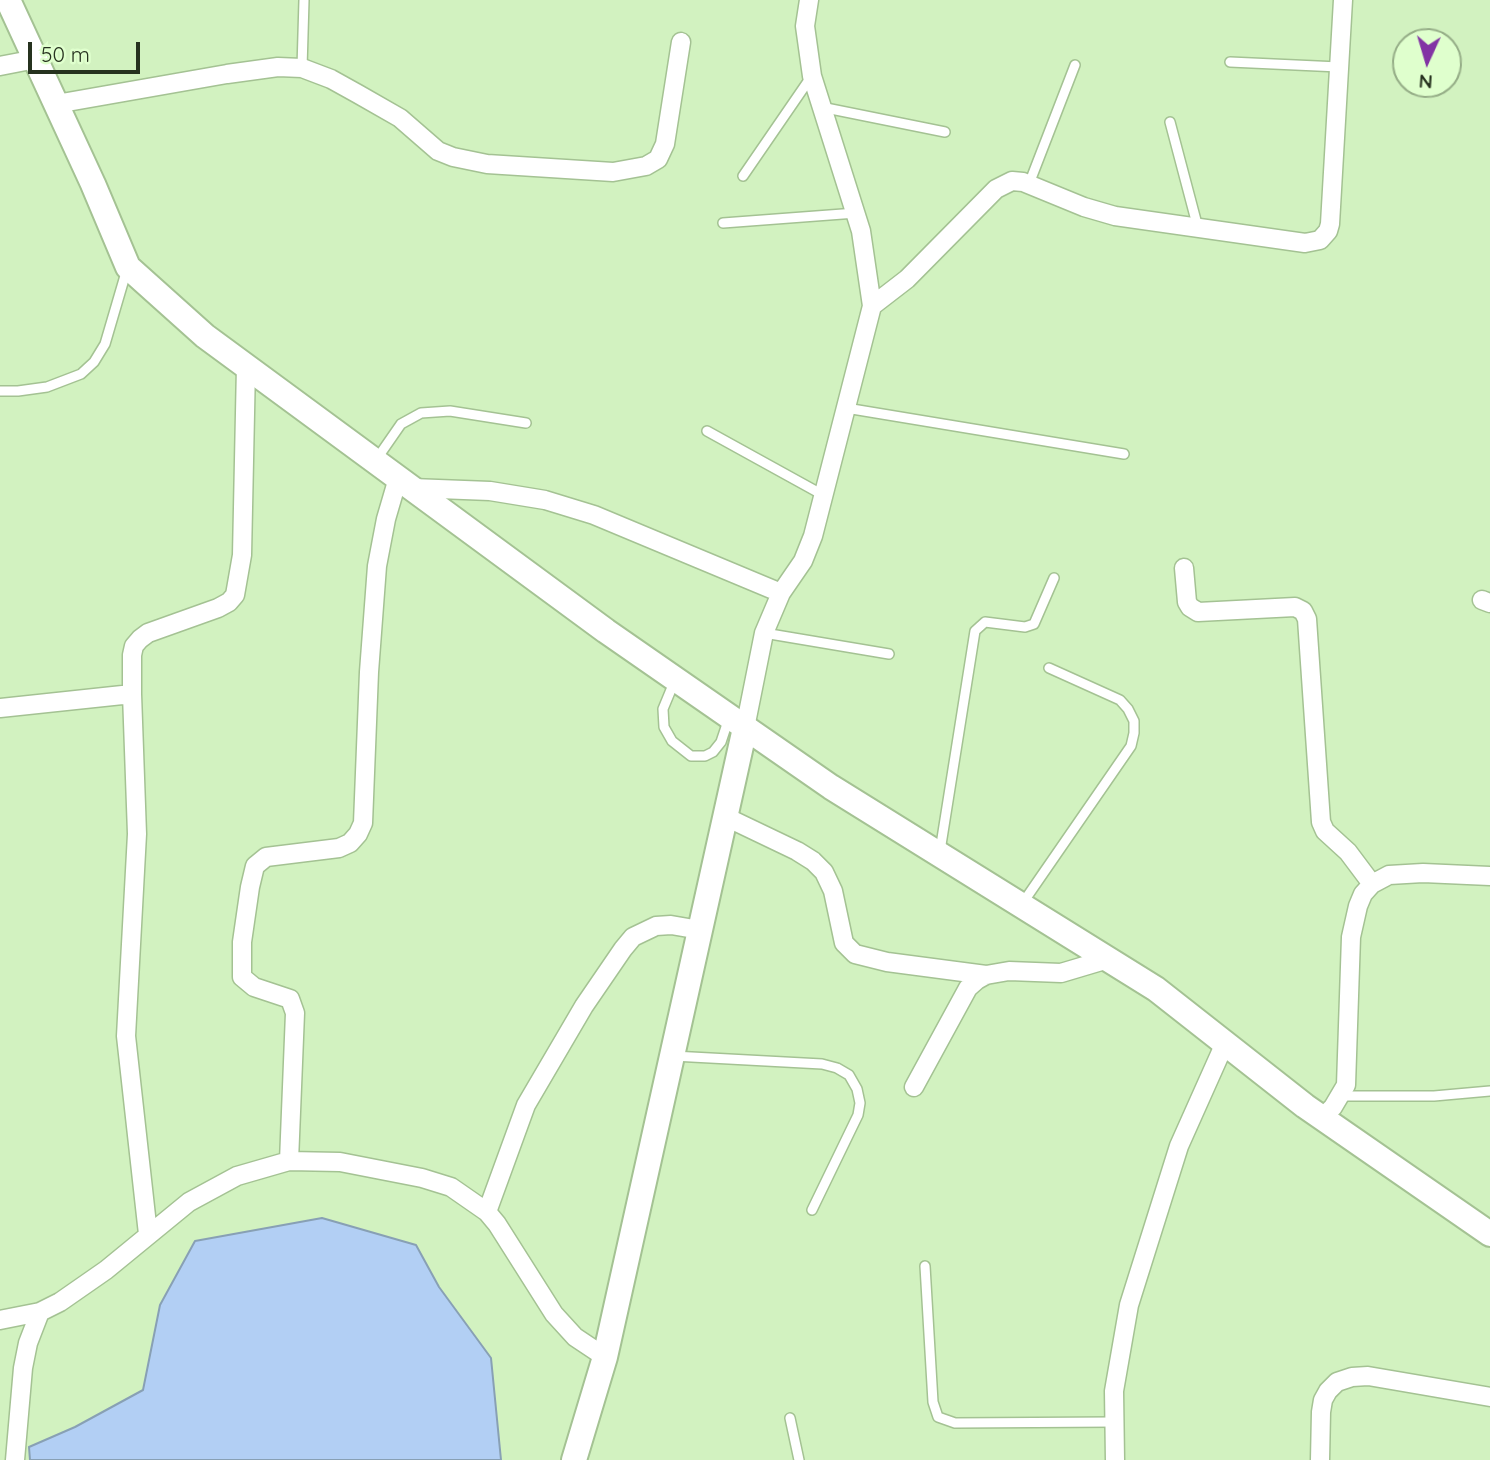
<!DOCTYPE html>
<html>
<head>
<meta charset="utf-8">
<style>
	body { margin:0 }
	#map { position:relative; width:1490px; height:1460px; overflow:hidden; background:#d2f2c0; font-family:Quicksand,sans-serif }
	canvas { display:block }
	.north { position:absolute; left:1392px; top:28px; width:70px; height:70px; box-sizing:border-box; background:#dfffcd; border:2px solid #95ad87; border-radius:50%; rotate:184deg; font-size:19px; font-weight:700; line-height:28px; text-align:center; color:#26321f }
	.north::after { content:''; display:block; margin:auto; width:24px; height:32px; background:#8233a4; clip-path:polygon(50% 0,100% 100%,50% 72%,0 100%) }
	.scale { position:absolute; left:28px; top:42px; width:112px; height:32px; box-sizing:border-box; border:4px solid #26321f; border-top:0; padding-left:9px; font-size:21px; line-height:24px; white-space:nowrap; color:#26321f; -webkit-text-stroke:5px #dfffcd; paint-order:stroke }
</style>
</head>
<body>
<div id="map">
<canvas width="1490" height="1460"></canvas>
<div class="north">N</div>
<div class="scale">50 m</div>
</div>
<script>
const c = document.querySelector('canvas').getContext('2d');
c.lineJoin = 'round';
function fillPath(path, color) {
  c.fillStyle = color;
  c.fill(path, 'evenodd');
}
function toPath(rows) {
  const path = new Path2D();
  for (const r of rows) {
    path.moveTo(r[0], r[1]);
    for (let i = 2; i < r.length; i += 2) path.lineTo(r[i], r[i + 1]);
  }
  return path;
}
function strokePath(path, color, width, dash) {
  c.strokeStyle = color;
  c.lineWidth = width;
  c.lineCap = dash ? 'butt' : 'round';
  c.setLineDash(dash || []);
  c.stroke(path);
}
const water = toPath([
	[322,1218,416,1245,439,1287,491,1358,501,1460,30,1460,29,1447,75,1427,143,1390,160,1305,195,1241,322,1218]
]);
fillPath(water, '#b2cff4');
strokePath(water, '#88a0b4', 2);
const lane = toPath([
	[1230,62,1339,67],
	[302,68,304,0],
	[821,107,945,132],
	[1170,122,1198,228],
	[743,176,811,77],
	[1029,184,1075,65],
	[723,223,856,213],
	[0,391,18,391,47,387,81,374,94,362,105,344,127,269],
	[846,408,1124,454],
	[707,431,823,495],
	[376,460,401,424,421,413,450,411,526,423],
	[764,633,889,654],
	[675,680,663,709,664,727,672,741,691,756,705,756,713,752,721,742,729,718],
	[940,851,975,631,985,622,1025,627,1034,624,1054,578],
	[1022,904,1131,746,1134,733,1134,721,1128,709,1120,700,1049,668],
	[673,1056,822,1064,837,1068,849,1075,857,1089,860,1103,858,1115,812,1210],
	[1341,1096,1434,1096,1490,1091],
	[925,1266,933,1402,938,1417,955,1423,1114,1422],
	[790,1418,799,1460]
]);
const street = toPath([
	[0,66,36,59],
	[56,104,227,74,278,67,302,68,331,79,358,94,400,118,438,151,453,157,487,164,613,172,646,166,658,159,665,144,681,42],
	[872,306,907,279,996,189,1012,181,1023,182,1084,207,1115,216,1305,243,1320,240,1328,231,1330,224,1343,0],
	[412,488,490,491,545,500,594,515,781,593],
	[1184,568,1187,602,1190,607,1198,612,1295,607,1303,611,1307,619,1321,822,1325,831,1348,852,1372,884],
	[1482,600,1490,603],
	[132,694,137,834,126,1036,148,1234],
	[0,708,132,694,132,655,134,646,140,639,148,633,218,608,229,602,235,595,242,555,246,366],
	[745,728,764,633,781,593,803,561,813,536,872,306,861,231,812,76,805,26,809,0],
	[726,817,797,851,813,861,824,872,833,891,844,943,855,954,887,962,986,975],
	[914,1087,968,988,977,980,986,975,1009,971,1061,973,1108,959],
	[1322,1118,1333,1107,1346,1085,1351,937,1358,906,1363,894,1372,884,1389,875,1423,873,1490,876],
	[289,1161,295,1013,290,999,254,987,242,977,242,942,250,887,255,866,266,857,339,848,350,843,358,834,363,823,369,672,377,566,386,519,398,478],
	[487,1212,526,1105,584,1006,623,949,633,937,656,926,671,925,700,930],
	[0,1320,40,1312],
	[15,1460,23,1368,28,1343,40,1312,60,1302,106,1270,189,1202,237,1176,289,1161,340,1162,422,1178,451,1187,487,1212,497,1224,554,1314,575,1337,605,1357],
	[1115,1460,1114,1391,1129,1305,1179,1146,1225,1043],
	[1320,1460,1321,1412,1323,1400,1328,1391,1337,1382,1352,1377,1368,1376,1490,1397]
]);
const secondary = toPath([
	[8,0,93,184,128,267,205,336,606,631,831,787,1156,989,1305,1106,1490,1234],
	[574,1460,605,1357,745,728]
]);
strokePath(lane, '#a4c293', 12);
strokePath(street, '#a4c293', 21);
strokePath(secondary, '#a4c293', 28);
strokePath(lane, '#fff', 9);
strokePath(street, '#fff', 18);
strokePath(secondary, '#fff', 24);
</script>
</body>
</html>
